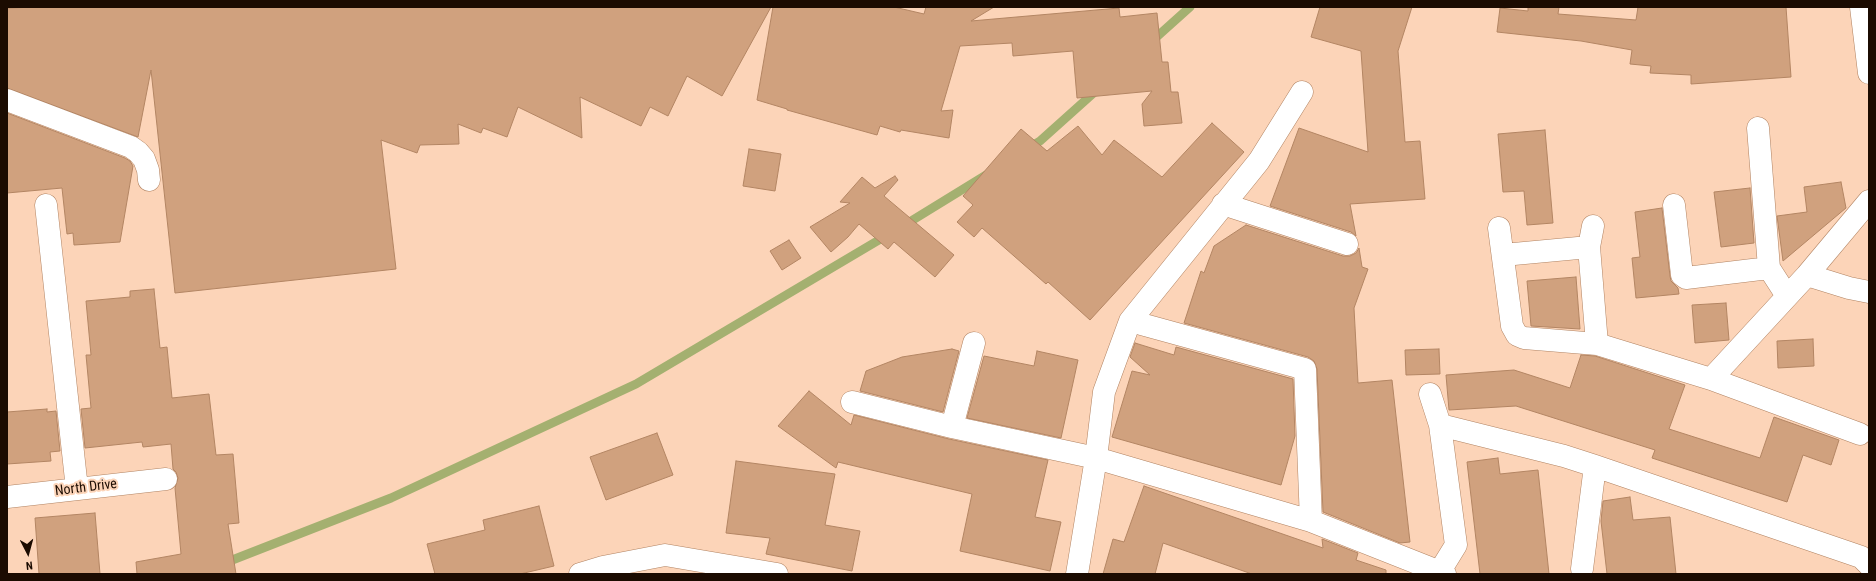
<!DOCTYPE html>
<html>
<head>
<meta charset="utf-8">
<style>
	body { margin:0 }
	#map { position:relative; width:1876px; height:581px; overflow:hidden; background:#fcd4b8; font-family:"Roboto Condensed",sans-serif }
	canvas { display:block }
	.frame { position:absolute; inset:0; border:8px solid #1b0b01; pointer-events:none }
	.north { position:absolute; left:8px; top:533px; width:40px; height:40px; -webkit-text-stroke:3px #fcd4b8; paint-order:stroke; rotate:174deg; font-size:11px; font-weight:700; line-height:16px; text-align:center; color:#1b0b01 }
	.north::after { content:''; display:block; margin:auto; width:14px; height:18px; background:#1b0b01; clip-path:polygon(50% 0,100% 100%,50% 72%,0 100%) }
</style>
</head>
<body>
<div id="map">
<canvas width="1876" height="581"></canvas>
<div class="frame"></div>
<div class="north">N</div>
</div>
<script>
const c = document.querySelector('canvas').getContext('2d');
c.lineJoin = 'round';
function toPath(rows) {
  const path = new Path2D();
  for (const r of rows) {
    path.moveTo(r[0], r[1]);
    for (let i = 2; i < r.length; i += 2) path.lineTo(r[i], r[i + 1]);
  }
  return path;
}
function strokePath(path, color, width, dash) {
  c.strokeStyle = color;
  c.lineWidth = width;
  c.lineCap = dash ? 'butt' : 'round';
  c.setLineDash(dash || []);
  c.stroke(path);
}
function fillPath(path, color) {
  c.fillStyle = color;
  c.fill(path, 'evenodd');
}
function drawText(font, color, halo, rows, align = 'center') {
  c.font = font + ' "Roboto Condensed",sans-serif';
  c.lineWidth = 4;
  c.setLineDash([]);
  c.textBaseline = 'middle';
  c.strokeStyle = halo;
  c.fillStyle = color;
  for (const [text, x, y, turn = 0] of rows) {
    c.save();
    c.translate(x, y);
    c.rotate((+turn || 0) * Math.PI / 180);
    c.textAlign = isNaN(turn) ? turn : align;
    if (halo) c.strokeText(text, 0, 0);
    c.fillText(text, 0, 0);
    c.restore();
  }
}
strokePath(toPath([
	[1151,42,1190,7],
	[1027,149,1040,141,1098,89],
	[903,226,986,175],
	[222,564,391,498,636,384,889,234]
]), '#a4b070', 9);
const building = toPath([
	[39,7,771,7,722,96,687,76,668,116,650,107,641,126,580,97,582,138,518,107,507,137,483,128,481,133,458,124,459,144,420,145,417,153,381,140,396,269,175,293,151,70,138,137,7,88,7,8,39,7],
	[773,7,894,7,924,14,926,7,994,7,971,21,1119,8,1120,17,1157,13,1162,62,1168,62,1171,92,1178,92,1182,123,1144,126,1142,104,1152,91,1077,98,1073,51,1013,56,1012,43,960,46,941,111,953,110,949,138,901,130,900,132,880,126,877,135,787,110,787,109,757,100,773,7],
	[1320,7,1412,7,1398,51,1405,142,1420,141,1425,199,1350,204,1356,236,1351,232,1270,206,1299,128,1368,152,1361,51,1311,37,1320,7],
	[1528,7,1559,7,1558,14,1636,20,1638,7,1786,7,1791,77,1691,84,1691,75,1650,73,1651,66,1630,64,1632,50,1581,41,1497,32,1500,8,1528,11,1528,7],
	[7,113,125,158,130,161,133,166,120,242,74,245,73,233,67,234,62,188,7,193,7,113],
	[1212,123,1244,152,1090,320,1048,282,1046,284,982,228,974,237,957,222,973,205,963,196,1021,129,1047,151,1078,126,1102,155,1114,140,1162,177,1212,123],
	[1545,130,1553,223,1527,225,1524,191,1503,192,1498,134,1545,130],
	[749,149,781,154,775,191,743,186,749,149],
	[895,176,898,180,884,196,954,255,935,277,894,242,888,249,859,224,848,237,831,252,810,227,850,203,840,202,862,177,875,188,895,176],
	[1841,182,1846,208,1783,261,1777,216,1807,212,1804,187,1841,182],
	[1750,188,1754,243,1721,247,1714,192,1750,188],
	[1662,208,1670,276,1671,281,1678,288,1679,294,1636,298,1632,258,1640,257,1635,212,1662,208],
	[1246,225,1343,256,1350,256,1356,253,1359,248,1362,267,1368,269,1354,308,1358,383,1392,380,1410,542,1400,543,1323,512,1317,369,1314,361,1308,357,1184,323,1201,271,1204,273,1214,246,1246,225],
	[789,240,801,258,782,270,770,251,789,240],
	[1576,277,1580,329,1531,326,1527,281,1576,277],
	[154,289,160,348,167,347,172,398,209,394,216,455,233,454,239,523,228,524,236,574,137,574,136,562,181,554,175,488,178,478,176,472,173,469,171,444,143,447,142,442,85,448,81,409,91,408,86,355,91,355,86,301,130,297,130,291,154,289],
	[1726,303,1729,340,1695,343,1692,305,1726,303],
	[1813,339,1814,366,1778,368,1777,341,1813,339],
	[1135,343,1174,355,1176,347,1293,379,1295,436,1281,485,1112,437,1132,371,1150,375,1130,357,1135,343],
	[952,349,959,351,943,412,860,391,866,371,902,357,952,349],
	[1439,349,1440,374,1406,375,1405,350,1439,349],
	[1037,351,1078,360,1061,438,967,418,984,356,1034,366,1037,351],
	[1581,355,1595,356,1685,385,1669,429,1760,458,1774,417,1839,440,1831,465,1803,455,1787,502,1652,458,1655,450,1516,406,1449,410,1446,375,1514,370,1570,388,1581,355],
	[809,391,851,425,854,415,949,439,1048,460,1035,517,1061,522,1050,571,960,551,972,494,838,462,836,468,778,426,809,391],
	[47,409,47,412,56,411,60,451,50,452,51,461,7,464,7,412,47,409],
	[657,433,673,475,606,500,590,457,657,433],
	[1498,458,1500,474,1538,470,1549,574,1480,574,1467,462,1498,458],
	[736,461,835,474,825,525,860,531,852,571,766,554,770,538,726,533,736,461],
	[1144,486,1323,548,1322,539,1358,553,1356,560,1386,570,1386,574,1252,574,1163,543,1155,574,1103,574,1113,539,1124,542,1144,486],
	[1630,497,1633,520,1670,517,1676,574,1607,574,1601,521,1603,501,1630,497],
	[539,506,554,566,520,574,435,574,427,544,485,530,483,520,539,506],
	[95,513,100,574,39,574,35,518,95,513]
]);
fillPath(building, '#d0a17e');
strokePath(building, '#b38563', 1);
const minor = toPath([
	[1861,7,1869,73],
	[7,100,131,147,138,152,144,159,148,170,149,180],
	[1758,128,1769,268,1787,296],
	[1223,204,1347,244],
	[46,205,77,489],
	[1674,205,1682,275,1686,278,1769,268],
	[1593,226,1589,247,1597,344],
	[1499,228,1512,326,1517,335,1524,338,1597,344,1711,379,1860,434],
	[1503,255,1589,247],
	[1807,275,1849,288,1869,292],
	[1130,321,1305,369,1311,521],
	[974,343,952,427,1096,458,1311,521,1445,574],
	[1711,379,1807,275,1869,201],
	[1430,394,1440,425,1456,545,1440,571],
	[852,402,952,427],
	[1440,425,1564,456,1595,466,1861,557,1869,565],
	[7,497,166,479],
	[1582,569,1595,466],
	[580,574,603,567,665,555,777,574],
	[1077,574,1096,458,1104,392,1130,321,1259,161,1302,92]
]);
strokePath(minor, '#b18362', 23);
strokePath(minor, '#fff', 22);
drawText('14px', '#1b0b01', '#fcd4b8', [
	["North Drive",86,488,-7]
]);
</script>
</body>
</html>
